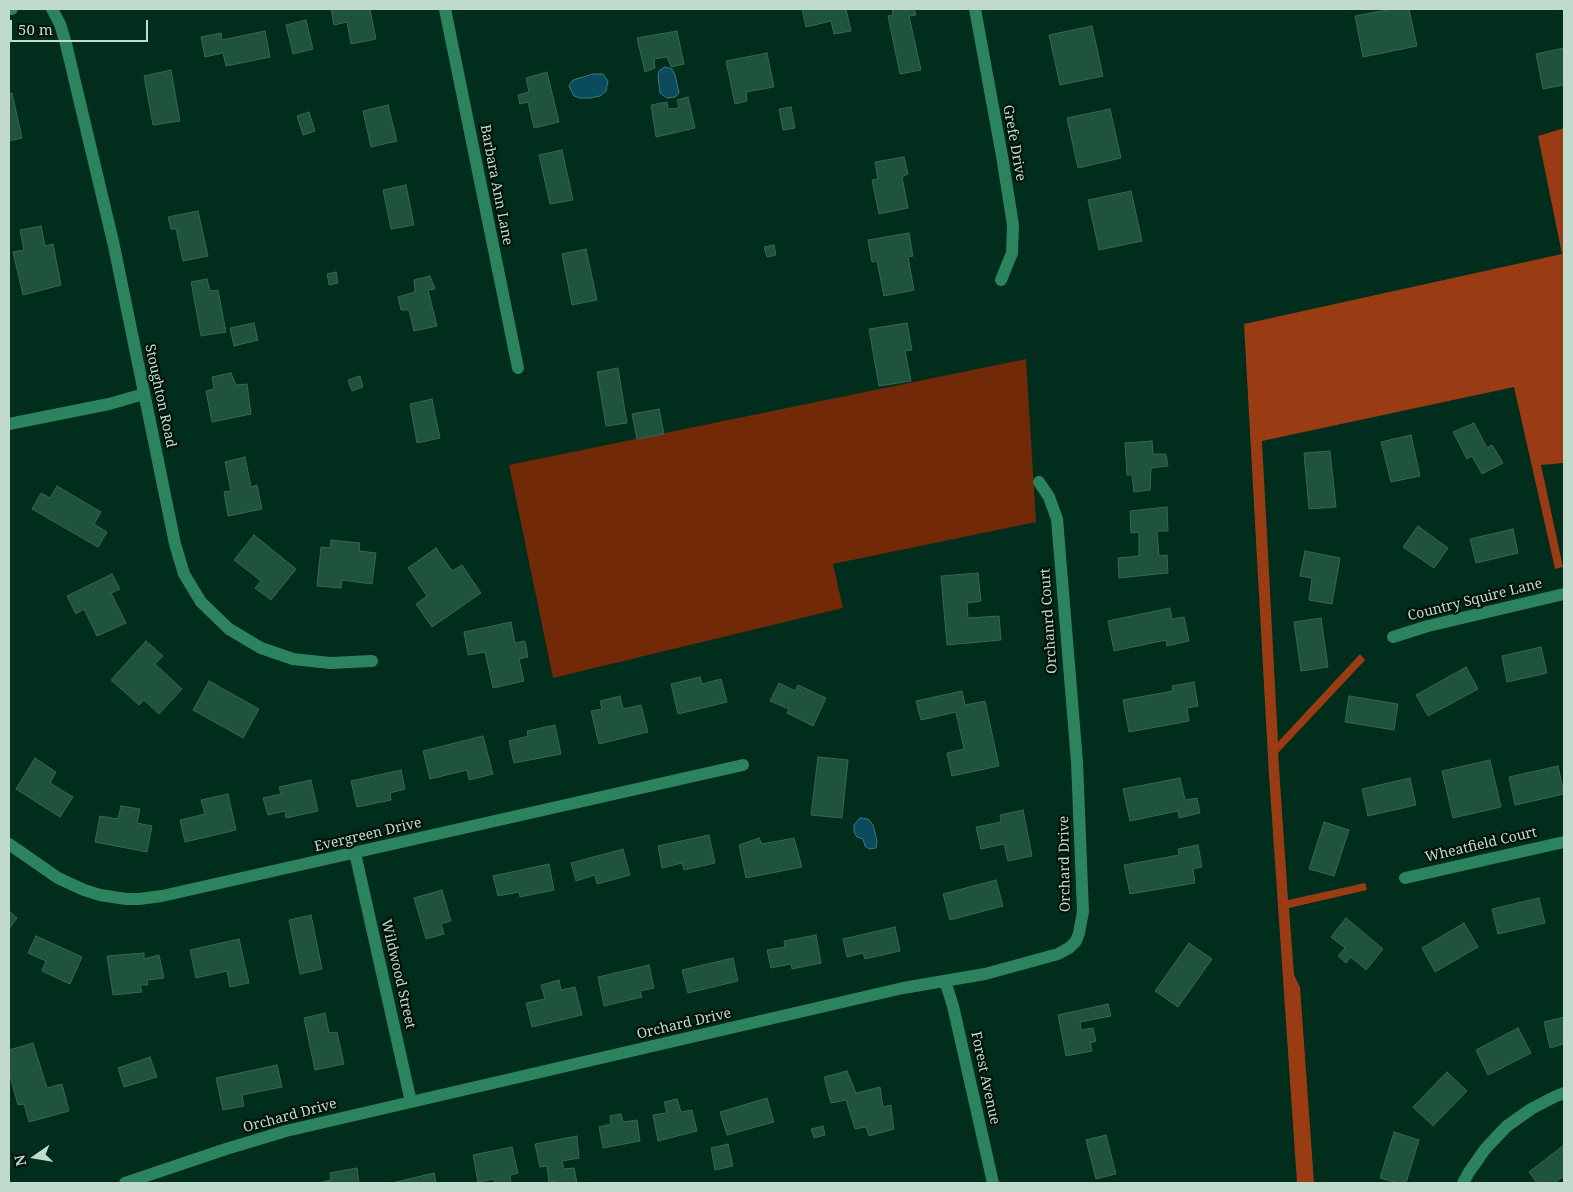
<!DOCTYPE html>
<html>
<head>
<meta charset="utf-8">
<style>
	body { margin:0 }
	#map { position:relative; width:1573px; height:1192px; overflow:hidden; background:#012d1c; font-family:"Noto Serif",serif }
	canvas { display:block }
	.frame { position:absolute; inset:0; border:10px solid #c0dbcc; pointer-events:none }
	.north { position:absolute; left:10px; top:1132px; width:50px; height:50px; -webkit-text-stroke:4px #001209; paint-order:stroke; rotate:257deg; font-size:14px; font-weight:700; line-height:20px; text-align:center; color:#c0dbcc }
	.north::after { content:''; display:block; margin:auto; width:18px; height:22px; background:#c0dbcc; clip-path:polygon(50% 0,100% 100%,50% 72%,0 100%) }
	.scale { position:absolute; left:10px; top:20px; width:138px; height:22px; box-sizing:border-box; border:2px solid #c0dbcc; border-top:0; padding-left:6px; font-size:15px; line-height:18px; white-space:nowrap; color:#c0dbcc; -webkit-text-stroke:4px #001209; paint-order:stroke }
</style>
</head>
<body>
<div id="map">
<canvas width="1573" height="1192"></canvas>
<div class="frame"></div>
<div class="north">N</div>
<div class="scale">50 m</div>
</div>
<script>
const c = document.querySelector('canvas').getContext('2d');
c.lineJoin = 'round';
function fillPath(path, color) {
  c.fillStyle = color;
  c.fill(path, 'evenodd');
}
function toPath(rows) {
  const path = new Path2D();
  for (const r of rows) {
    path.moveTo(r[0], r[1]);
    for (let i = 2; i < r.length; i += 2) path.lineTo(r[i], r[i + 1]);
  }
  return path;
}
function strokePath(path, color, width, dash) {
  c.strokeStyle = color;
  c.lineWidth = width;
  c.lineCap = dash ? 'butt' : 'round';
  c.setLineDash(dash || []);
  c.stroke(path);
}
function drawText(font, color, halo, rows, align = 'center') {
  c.font = font + ' "Noto Serif",serif';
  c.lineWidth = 4.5;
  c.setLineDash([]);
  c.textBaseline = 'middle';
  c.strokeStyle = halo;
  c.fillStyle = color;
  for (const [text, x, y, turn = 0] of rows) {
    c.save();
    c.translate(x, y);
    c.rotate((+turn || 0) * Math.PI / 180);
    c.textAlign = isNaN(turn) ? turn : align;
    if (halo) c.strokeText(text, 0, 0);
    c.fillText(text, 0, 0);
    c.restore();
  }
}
fillPath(toPath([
	[1026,359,1036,522,833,564,843,608,553,678,509,465]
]), '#712907');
fillPath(toPath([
	[1564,128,1564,463,1541,465,1563,567,1555,569,1514,387,1262,441,1278,742,1360,654,1365,660,1278,753,1288,900,1365,883,1367,890,1289,908,1294,975,1300,987,1314,1183,1297,1183,1269,775,1244,324,1562,254,1538,136]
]), '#993c13');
const water = toPath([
	[665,67,672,69,675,75,679,93,675,97,667,98,660,93,658,77,659,71,665,67],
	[593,74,603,74,608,81,606,91,600,96,590,98,580,98,574,96,569,86,573,80,593,74],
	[860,818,868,819,873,825,877,841,876,848,869,849,865,846,863,839,857,837,854,832,854,825,860,818]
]);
fillPath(water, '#0a4c5e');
strokePath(water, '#41777f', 1);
const building = toPath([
	[331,9,370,9,376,39,351,44,347,22,334,25,331,9],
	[802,9,846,9,851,31,834,34,831,21,806,27,802,9],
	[892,9,914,9,916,15,909,16,921,70,900,74,888,16,893,15,892,9],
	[1392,9,1409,9,1417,46,1363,57,1355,16,1392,9],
	[306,20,313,49,293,54,286,25,306,20],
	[1092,26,1103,76,1060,85,1049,35,1092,26],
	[265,31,270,57,226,66,223,53,205,57,201,37,221,33,222,40,265,31],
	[677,31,684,64,671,67,667,57,654,59,655,68,645,72,637,38,677,31],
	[1564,48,1564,85,1543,89,1536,54,1564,48],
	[767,53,774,87,746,92,747,101,735,104,726,61,767,53],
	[171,70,180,121,153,125,144,76,171,70],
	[547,72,559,122,534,128,528,102,520,104,518,95,529,92,526,78,547,72],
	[12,93,22,138,9,141,9,94,12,93],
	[688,97,695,128,656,137,651,105,667,102,668,109,679,108,677,100,688,97],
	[388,105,397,141,371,147,363,111,388,105],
	[791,107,795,128,783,130,779,109,791,107],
	[1110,109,1121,158,1078,168,1067,118,1110,109],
	[309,112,315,131,303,135,297,116,309,112],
	[562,150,573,200,550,204,539,155,562,150],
	[904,157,908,174,902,177,908,208,879,214,872,180,878,179,875,162,904,157],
	[406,185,414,225,391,229,383,190,406,185],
	[1131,191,1142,241,1099,250,1088,200,1131,191],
	[198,211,208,256,183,261,176,229,171,229,168,217,198,211],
	[41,226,45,246,53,244,61,285,23,295,13,252,24,250,20,230,41,226],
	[909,233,913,256,908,257,914,290,884,296,877,261,872,262,868,240,909,233],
	[774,245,776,255,767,257,764,247,774,245],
	[586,249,597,300,572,305,562,254,586,249],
	[336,272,338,283,329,285,327,274,336,272],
	[430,276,435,289,428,290,437,326,414,331,409,310,401,310,398,297,415,292,414,280,430,276],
	[207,279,210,291,218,290,226,332,201,336,191,282,207,279],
	[254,323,258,340,234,346,230,328,254,323],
	[907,323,912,350,905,351,911,381,879,386,869,329,907,323],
	[618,368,627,423,606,426,597,372,618,368],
	[231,373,236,385,247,384,251,414,212,422,206,391,214,389,212,377,231,373],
	[360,376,363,387,352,391,348,380,360,376],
	[432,399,440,438,417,443,410,404,432,399],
	[659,409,664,434,637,439,632,414,659,409],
	[1474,423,1487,448,1492,445,1503,463,1482,474,1472,456,1467,459,1453,432,1474,423],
	[1411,435,1420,476,1391,482,1381,442,1411,435],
	[1152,441,1153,454,1166,454,1168,466,1151,468,1150,490,1134,492,1132,475,1127,475,1125,443,1152,441],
	[1330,451,1336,507,1309,509,1304,453,1330,451],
	[245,457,251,487,257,485,262,509,228,516,224,492,231,491,225,462,245,457],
	[57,486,101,512,94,524,107,532,98,547,32,509,41,493,50,498,57,486],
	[1167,507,1168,531,1157,531,1159,556,1167,555,1168,573,1119,578,1118,558,1139,556,1139,532,1131,533,1130,511,1167,507],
	[1418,526,1448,548,1434,568,1403,547,1418,526],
	[1513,529,1518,553,1476,563,1470,539,1513,529],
	[254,535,296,569,271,600,255,588,261,581,234,560,254,535],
	[331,540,360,543,359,551,376,553,372,584,342,580,341,588,317,586,321,547,330,548,331,540],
	[436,548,452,571,462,565,481,593,432,627,416,604,427,596,408,568,436,548],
	[1305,551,1340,558,1332,604,1309,600,1312,578,1300,576,1305,551],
	[978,573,981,601,967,603,968,618,999,616,1001,640,947,645,941,576,978,573],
	[112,574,120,589,111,593,126,623,97,636,84,609,76,614,67,596,112,574],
	[1170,608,1172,619,1184,617,1189,641,1167,646,1166,640,1114,651,1108,621,1170,608],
	[1321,618,1328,667,1301,671,1294,622,1321,618],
	[511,622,515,643,525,641,528,657,519,659,524,681,493,688,485,652,468,655,464,632,511,622],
	[146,641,163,656,155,664,182,689,159,714,144,700,139,705,111,680,146,641],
	[1541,647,1547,673,1507,682,1502,656,1541,647],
	[1466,667,1478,689,1428,716,1416,695,1466,667],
	[700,677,702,684,721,679,727,702,678,714,671,684,700,677],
	[209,681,259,709,243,738,193,710,209,681],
	[1194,682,1198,706,1187,708,1189,721,1129,732,1123,700,1173,691,1172,686,1194,682],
	[779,683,795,691,798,685,826,698,813,726,787,713,789,709,770,701,779,683],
	[962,691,965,705,985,701,999,766,952,776,947,753,964,749,956,712,921,720,916,701,962,691],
	[620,696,623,709,641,705,648,732,599,744,591,711,602,709,600,701,620,696],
	[1349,696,1398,704,1394,730,1345,722,1349,696],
	[555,725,561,754,514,763,509,741,528,736,527,731,555,725],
	[483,736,493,774,469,780,467,770,430,779,423,751,483,736],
	[818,757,848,760,842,818,811,815,818,757],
	[35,758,56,772,50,783,73,797,60,817,16,789,35,758],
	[1490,760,1501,807,1453,818,1442,771,1490,760],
	[1558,766,1564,794,1515,805,1509,777,1558,766],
	[401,770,405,789,390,793,391,800,357,807,351,781,401,770],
	[1180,778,1185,800,1197,798,1200,813,1179,818,1178,811,1130,821,1123,789,1180,778],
	[1410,778,1416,805,1368,816,1362,789,1410,778],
	[311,780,318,811,286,818,285,811,268,815,263,798,281,794,279,787,311,780],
	[228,794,236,830,185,842,180,820,205,814,201,800,228,794],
	[121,806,140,809,137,823,152,826,147,852,95,842,100,816,118,819,121,806],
	[1023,810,1032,856,1008,861,1004,844,981,849,976,827,1001,822,1000,815,1023,810],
	[1324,822,1349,830,1334,876,1309,869,1324,822],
	[709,835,715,863,684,870,682,863,662,868,658,846,709,835],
	[759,838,762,844,794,838,802,867,746,878,739,845,759,838],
	[1198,845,1202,867,1193,869,1195,883,1130,894,1124,865,1179,855,1178,849,1198,845],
	[623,849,630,875,597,884,595,875,576,881,571,863,623,849],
	[549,864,554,890,520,897,519,892,498,896,493,876,549,864],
	[996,880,1003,906,950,920,943,894,996,880],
	[442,890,451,921,441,924,444,934,426,939,414,898,442,890],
	[1539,898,1545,923,1498,934,1492,909,1539,898],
	[9,911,17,918,9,929,9,911],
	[311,915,322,969,300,974,289,920,311,915],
	[1346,918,1383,949,1366,970,1351,957,1346,963,1338,956,1345,948,1331,937,1346,918],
	[1464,923,1478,947,1435,972,1422,948,1464,923],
	[895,927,900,951,865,959,863,953,847,957,843,939,895,927],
	[816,935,821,963,792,969,791,964,771,968,767,950,785,947,784,941,816,935],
	[36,936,82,957,70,984,42,971,46,961,28,953,36,936],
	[239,939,249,983,230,987,227,971,196,978,190,950,239,939],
	[1189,943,1212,959,1178,1007,1155,991,1189,943],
	[144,953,144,959,159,955,164,978,147,980,148,985,140,985,142,992,113,995,107,956,144,953],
	[733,958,738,981,688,993,682,970,733,958],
	[649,965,654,988,640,991,642,997,604,1006,598,977,649,965],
	[559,980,561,990,575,987,582,1015,532,1027,526,1003,545,999,541,985,559,980],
	[1108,1004,1111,1016,1080,1022,1081,1030,1093,1028,1096,1041,1090,1043,1092,1051,1066,1056,1058,1015,1108,1004],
	[325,1013,329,1033,337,1032,344,1064,315,1070,304,1018,325,1013],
	[1564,1017,1564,1044,1550,1048,1544,1022,1564,1017],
	[1518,1028,1531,1053,1488,1075,1476,1050,1518,1028],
	[33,1043,47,1088,62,1084,69,1111,29,1122,24,1104,18,1105,9,1072,9,1050,33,1043],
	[150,1057,157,1077,124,1087,118,1068,150,1057],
	[277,1065,282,1087,242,1095,244,1106,223,1110,216,1078,277,1065],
	[847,1071,856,1093,880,1087,883,1107,891,1105,894,1129,869,1136,866,1127,855,1129,846,1100,831,1103,824,1077,847,1071],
	[1447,1072,1467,1091,1433,1126,1413,1107,1447,1072],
	[767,1098,774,1122,727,1135,720,1112,767,1098],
	[677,1099,681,1112,692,1110,697,1131,658,1141,653,1115,667,1113,664,1102,677,1099],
	[621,1114,623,1122,637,1120,640,1141,603,1148,599,1127,611,1124,610,1116,621,1114],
	[823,1126,825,1135,814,1138,811,1129,823,1126],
	[1394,1132,1419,1140,1406,1183,1398,1183,1380,1178,1394,1132],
	[1106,1135,1116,1174,1096,1179,1086,1140,1106,1135],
	[577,1136,579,1158,562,1161,564,1169,574,1168,577,1183,555,1183,555,1181,549,1183,547,1166,540,1167,535,1144,577,1136],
	[728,1144,733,1166,715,1170,711,1148,728,1144],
	[1564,1145,1564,1176,1554,1183,1537,1183,1529,1172,1564,1145],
	[512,1147,518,1173,510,1175,511,1183,494,1183,494,1179,478,1182,473,1155,512,1147],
	[357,1168,359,1183,318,1183,331,1180,330,1173,357,1168],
	[434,1173,436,1183,392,1183,434,1173]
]);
fillPath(building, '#20533c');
strokePath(building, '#346950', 1);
strokePath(toPath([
	[9,9,12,9],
	[52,9,60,24,66,44,114,246,175,544,184,574,201,602,229,629,261,648,293,659,330,663,372,661],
	[445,9,518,368],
	[975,9,1002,156,1013,225,1012,253,1001,280],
	[9,424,109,404,144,394],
	[1393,637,1428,626,1564,594],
	[9,844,58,878,84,890,100,895,126,899,139,899,162,896,743,765],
	[355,853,411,1102],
	[1405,878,1564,842],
	[945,981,953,1006,993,1183],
	[125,1183,226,1149,286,1131,903,988,985,974,1058,954,1069,948,1076,941,1079,933,1083,912,1077,762,1057,519,1049,497,1039,482],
	[1463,1183,1469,1172,1486,1148,1507,1126,1531,1109,1554,1097,1564,1093]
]), '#2c845e', 12);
drawText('14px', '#c0dbcc', '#001209', [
	["Grefe Drive",1014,143,80],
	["Barbara Ann Lane",496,185,79],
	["Stoughton Road",160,396,78],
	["Country Squire Lane",1475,600,-14],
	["Orchanrd Court",1049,621,-94],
	["Evergreen Drive",368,835,-13],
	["Wheatfield Court",1481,845,-13],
	["Orchard Drive",1065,864,-91],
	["Wildwood Street",398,974,77],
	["Orchard Drive",684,1024,-13],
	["Forest Avenue",985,1078,78],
	["Orchard Drive",290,1116,-15]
]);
</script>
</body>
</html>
